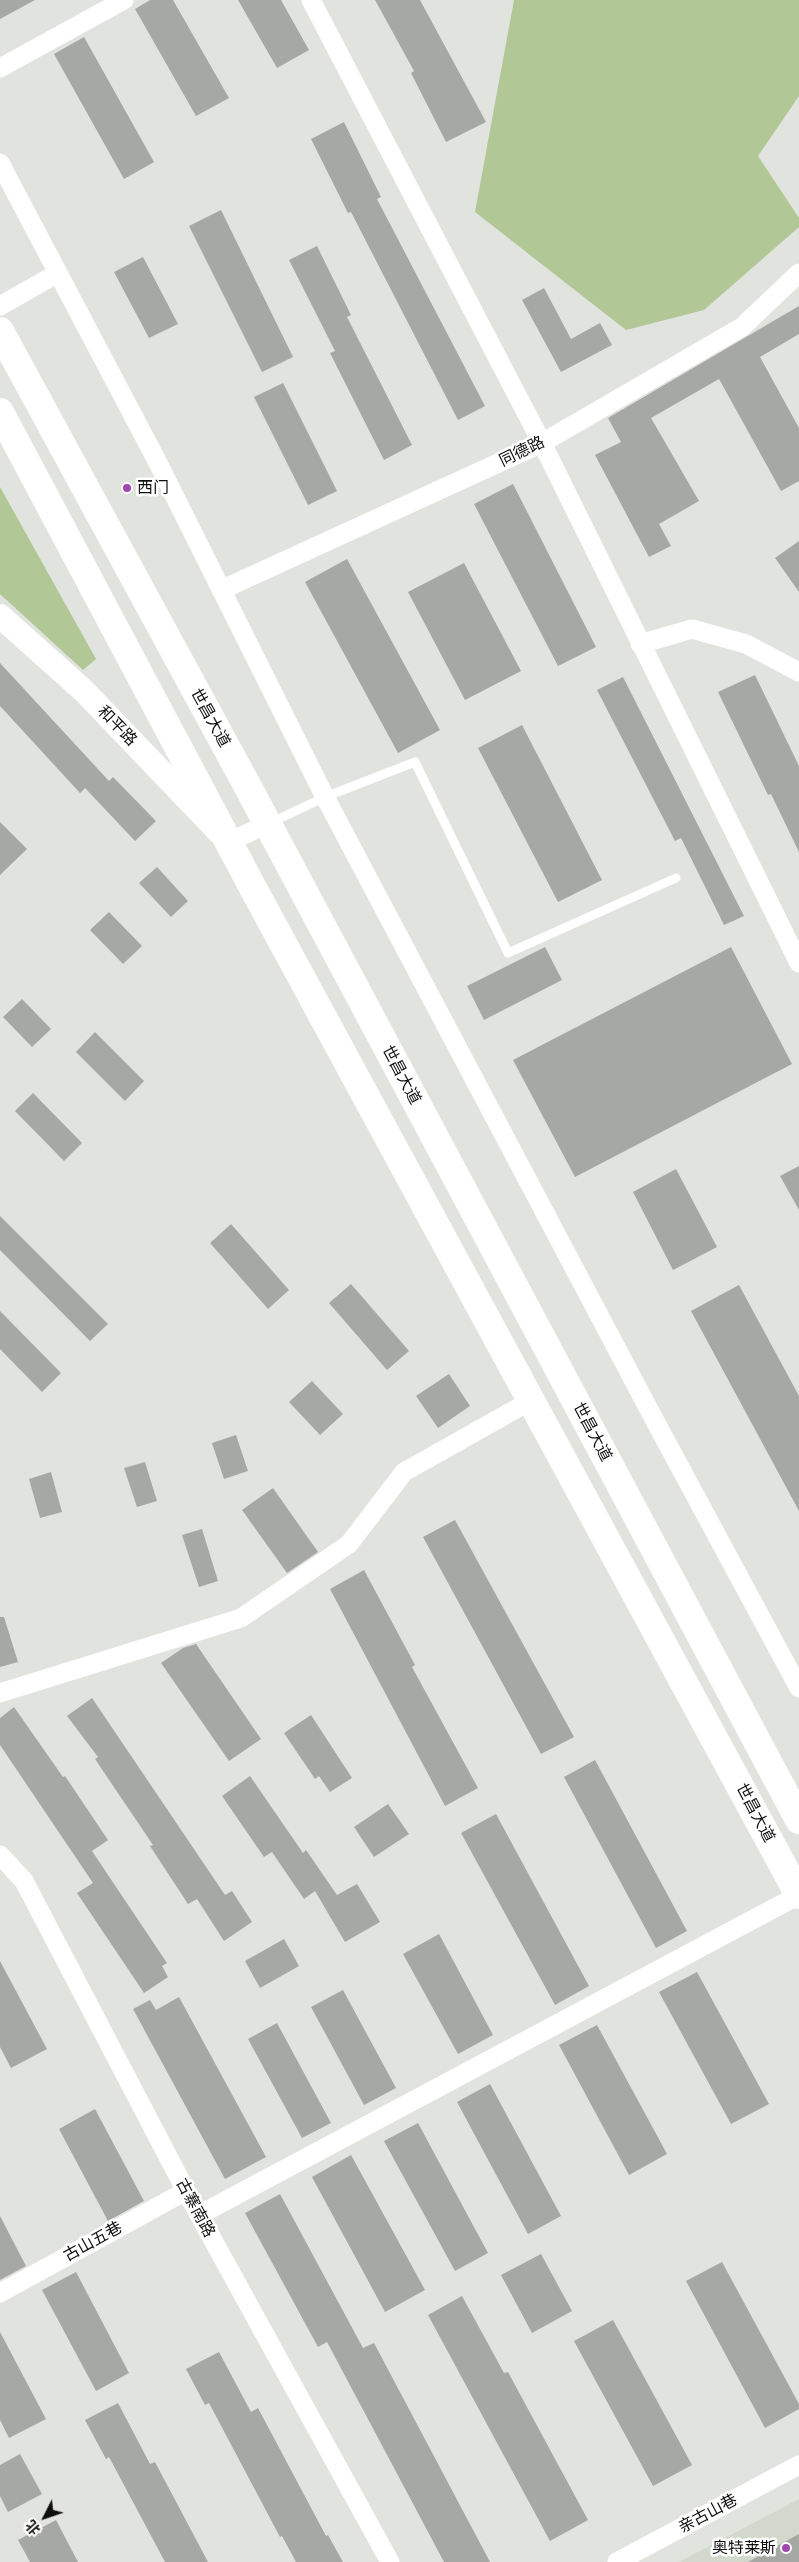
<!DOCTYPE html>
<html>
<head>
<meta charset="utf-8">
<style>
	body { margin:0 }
	#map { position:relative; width:799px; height:2562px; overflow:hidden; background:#e1e3de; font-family:Karla,"Noto Sans SC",sans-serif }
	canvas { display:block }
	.north { position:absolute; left:20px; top:2492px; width:50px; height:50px; -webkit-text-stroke:4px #fff; paint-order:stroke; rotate:229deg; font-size:14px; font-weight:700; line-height:20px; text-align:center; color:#0f100e }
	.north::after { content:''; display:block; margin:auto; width:18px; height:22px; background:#0f100e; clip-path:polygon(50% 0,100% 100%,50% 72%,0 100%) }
</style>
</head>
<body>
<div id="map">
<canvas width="799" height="2562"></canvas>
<div class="north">北</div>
</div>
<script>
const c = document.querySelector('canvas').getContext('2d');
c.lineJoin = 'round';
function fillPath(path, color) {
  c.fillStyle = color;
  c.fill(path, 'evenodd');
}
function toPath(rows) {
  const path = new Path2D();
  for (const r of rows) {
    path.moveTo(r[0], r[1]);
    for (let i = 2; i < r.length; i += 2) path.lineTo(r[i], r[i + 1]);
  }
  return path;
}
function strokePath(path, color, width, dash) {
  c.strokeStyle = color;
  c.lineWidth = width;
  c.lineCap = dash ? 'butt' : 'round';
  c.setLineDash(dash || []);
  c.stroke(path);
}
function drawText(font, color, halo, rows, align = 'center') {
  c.font = font + ' Karla,"Noto Sans SC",sans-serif';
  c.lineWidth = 5;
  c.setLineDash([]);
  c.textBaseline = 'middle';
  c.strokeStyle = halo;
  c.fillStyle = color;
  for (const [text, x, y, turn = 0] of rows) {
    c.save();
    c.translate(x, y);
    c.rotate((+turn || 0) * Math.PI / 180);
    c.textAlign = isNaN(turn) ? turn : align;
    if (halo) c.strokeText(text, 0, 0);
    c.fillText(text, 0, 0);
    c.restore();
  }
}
fillPath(toPath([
	[799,2499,799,2562,679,2562]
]), '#d2d8cc');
fillPath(toPath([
	[514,0,799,0,799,96,758,156,799,218,799,227,704,310,626,330,475,212],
	[0,487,96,659,83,670,0,594]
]), '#b1c795');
fillPath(toPath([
	[0,0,35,0,0,19],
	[150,0,173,0,229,98,196,116,135,9],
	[238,0,281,0,309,50,277,68],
	[375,0,420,0,486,122,446,142,411,73,414,71],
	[84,37,154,162,124,179,54,54],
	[344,122,381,197,377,199,485,406,458,420,351,212,348,213,311,139],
	[221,210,293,357,262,372,189,226],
	[317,246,351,315,347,317,412,445,384,460,330,353,335,351,289,260],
	[143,257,178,324,149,338,114,272],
	[544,288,571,339,600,323,612,345,561,372,522,300],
	[799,306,799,334,760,357,799,428,799,481,781,491,719,379,651,418,699,501,659,524,671,546,649,557,595,455,621,442,608,418],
	[283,383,337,491,308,505,254,397],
	[513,484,596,647,558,666,474,504],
	[799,541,799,592,775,558],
	[347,559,440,730,398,753,305,582],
	[464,563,521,671,465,700,408,592],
	[0,663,109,781,113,777,156,821,135,841,85,788,80,793,0,706],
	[755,675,799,766,799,852,771,794,768,795,718,692],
	[623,677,744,916,724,925,681,838,675,841,597,690],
	[522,725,602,880,558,902,478,748],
	[0,822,27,849,0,875],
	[157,867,188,901,171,917,139,883],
	[109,912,142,946,123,964,90,930],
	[545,947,562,980,484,1020,467,986],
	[731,947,792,1064,575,1177,513,1060],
	[22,999,51,1029,32,1047,3,1017],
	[95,1032,144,1081,125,1101,76,1052],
	[33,1093,82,1143,64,1161,15,1111],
	[799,1166,799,1210,780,1176],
	[676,1169,717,1247,673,1270,633,1192],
	[0,1216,108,1324,90,1341,0,1250],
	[231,1224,289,1290,268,1309,210,1243],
	[351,1284,409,1351,387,1370,329,1303],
	[739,1285,799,1396,799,1511,691,1311],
	[0,1311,61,1373,42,1392,0,1349],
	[449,1374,470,1406,438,1428,416,1396],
	[312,1381,343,1414,320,1435,289,1402],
	[236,1435,248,1471,224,1479,212,1443],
	[145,1462,157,1501,137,1507,124,1468],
	[51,1472,62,1512,40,1518,29,1479],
	[273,1488,318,1552,287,1573,242,1510],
	[455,1520,574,1737,541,1754,423,1537],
	[202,1529,218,1581,199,1587,182,1535],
	[364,1570,415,1665,412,1667,478,1788,445,1806,330,1589],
	[0,1617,4,1617,18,1662,0,1667],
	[196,1644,261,1739,229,1761,161,1663,183,1648],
	[92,1698,225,1895,232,1891,252,1922,224,1941,197,1899,188,1904,150,1846,153,1845,95,1759,98,1757,67,1716],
	[14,1707,63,1777,65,1776,108,1840,92,1851,167,1963,162,1966,168,1977,144,1993,77,1893,93,1883,0,1745,0,1718],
	[311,1715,352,1778,330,1792,319,1776,315,1779,284,1733],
	[595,1760,687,1931,656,1948,564,1777],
	[250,1776,303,1853,306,1850,337,1895,357,1884,380,1922,345,1942,315,1891,304,1899,272,1852,264,1857,222,1796],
	[388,1804,409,1834,374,1857,354,1827],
	[496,1814,589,1986,555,2005,461,1833],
	[439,1934,493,2035,458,2054,403,1954],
	[284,1939,299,1966,260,1988,245,1961],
	[0,1961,47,2049,11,2068,0,2047],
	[697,1972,769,2104,731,2124,659,1992],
	[343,1990,396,2088,364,2105,311,2007],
	[179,1997,266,2157,225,2179,133,2009,150,2000,156,2010],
	[277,2023,331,2123,302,2138,248,2039],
	[597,2025,667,2154,629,2175,559,2045],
	[490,2084,561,2216,528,2234,457,2102],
	[95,2109,144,2201,108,2221,59,2129],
	[418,2123,488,2253,455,2271,384,2141],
	[351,2155,425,2290,385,2312,312,2177],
	[280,2194,363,2348,374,2343,490,2562,444,2562,327,2342,318,2347,245,2213],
	[0,2216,26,2266,0,2280],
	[541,2254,572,2311,532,2333,501,2275],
	[722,2262,799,2404,799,2409,765,2428,686,2281],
	[76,2272,129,2373,96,2391,42,2290],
	[462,2296,504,2373,508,2372,588,2520,550,2541,428,2315],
	[613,2320,692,2465,653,2486,574,2341],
	[0,2332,46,2419,9,2438,0,2420],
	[219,2352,251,2412,258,2408,326,2536,328,2535,343,2562,296,2562,282,2536,280,2537,209,2403,205,2405,186,2369],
	[118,2403,150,2464,155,2462,208,2562,165,2562,109,2457,106,2459,85,2420],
	[20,2454,42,2494,8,2512,0,2496,0,2465],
	[56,2520,78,2562,30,2562,18,2540],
	[799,2534,799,2562,748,2562]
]), '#a6a8a4');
strokePath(toPath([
	[270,823,325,797,415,762,508,953,676,878]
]), '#fff', 9);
strokePath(toPath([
	[311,0,542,443,799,963],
	[0,68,124,0],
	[0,163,156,459,325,797,654,1419,799,1688],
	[0,306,58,273],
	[221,590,542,443,742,327,799,273],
	[640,644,692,629,746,644,799,672],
	[229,842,267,824],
	[0,1693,241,1618,349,1544,404,1472,532,1400],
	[0,1855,24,1881,186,2191,390,2562],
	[199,2215,799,1895],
	[0,2293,186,2191],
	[617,2562,799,2465]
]), '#fff', 19);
strokePath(toPath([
	[0,616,84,691,219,832]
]), '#fff', 24);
strokePath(toPath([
	[0,331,248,787,799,1820],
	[0,412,253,888,799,1895]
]), '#fff', 28);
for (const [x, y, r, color] of [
	[127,488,5,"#a146b1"],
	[786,2548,5,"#a146b1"]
]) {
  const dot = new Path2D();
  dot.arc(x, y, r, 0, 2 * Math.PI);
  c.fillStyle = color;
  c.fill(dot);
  strokePath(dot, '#fff', 2);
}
drawText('16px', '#0f100e', '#fff', [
	["同德路",522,452,-26],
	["世昌大道",210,718,61],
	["和平路",117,726,46],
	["世昌大道",401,1075,62],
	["世昌大道",592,1432,62],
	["世昌大道",755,1813,62],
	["古寨南路",195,2208,62],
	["古山五巷",93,2242,-29],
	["亲古山巷",708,2514,-28]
]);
drawText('16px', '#0f100e', '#fff', [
	["西门",137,488],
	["奥特莱斯",776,2548,"right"]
], 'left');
</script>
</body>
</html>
